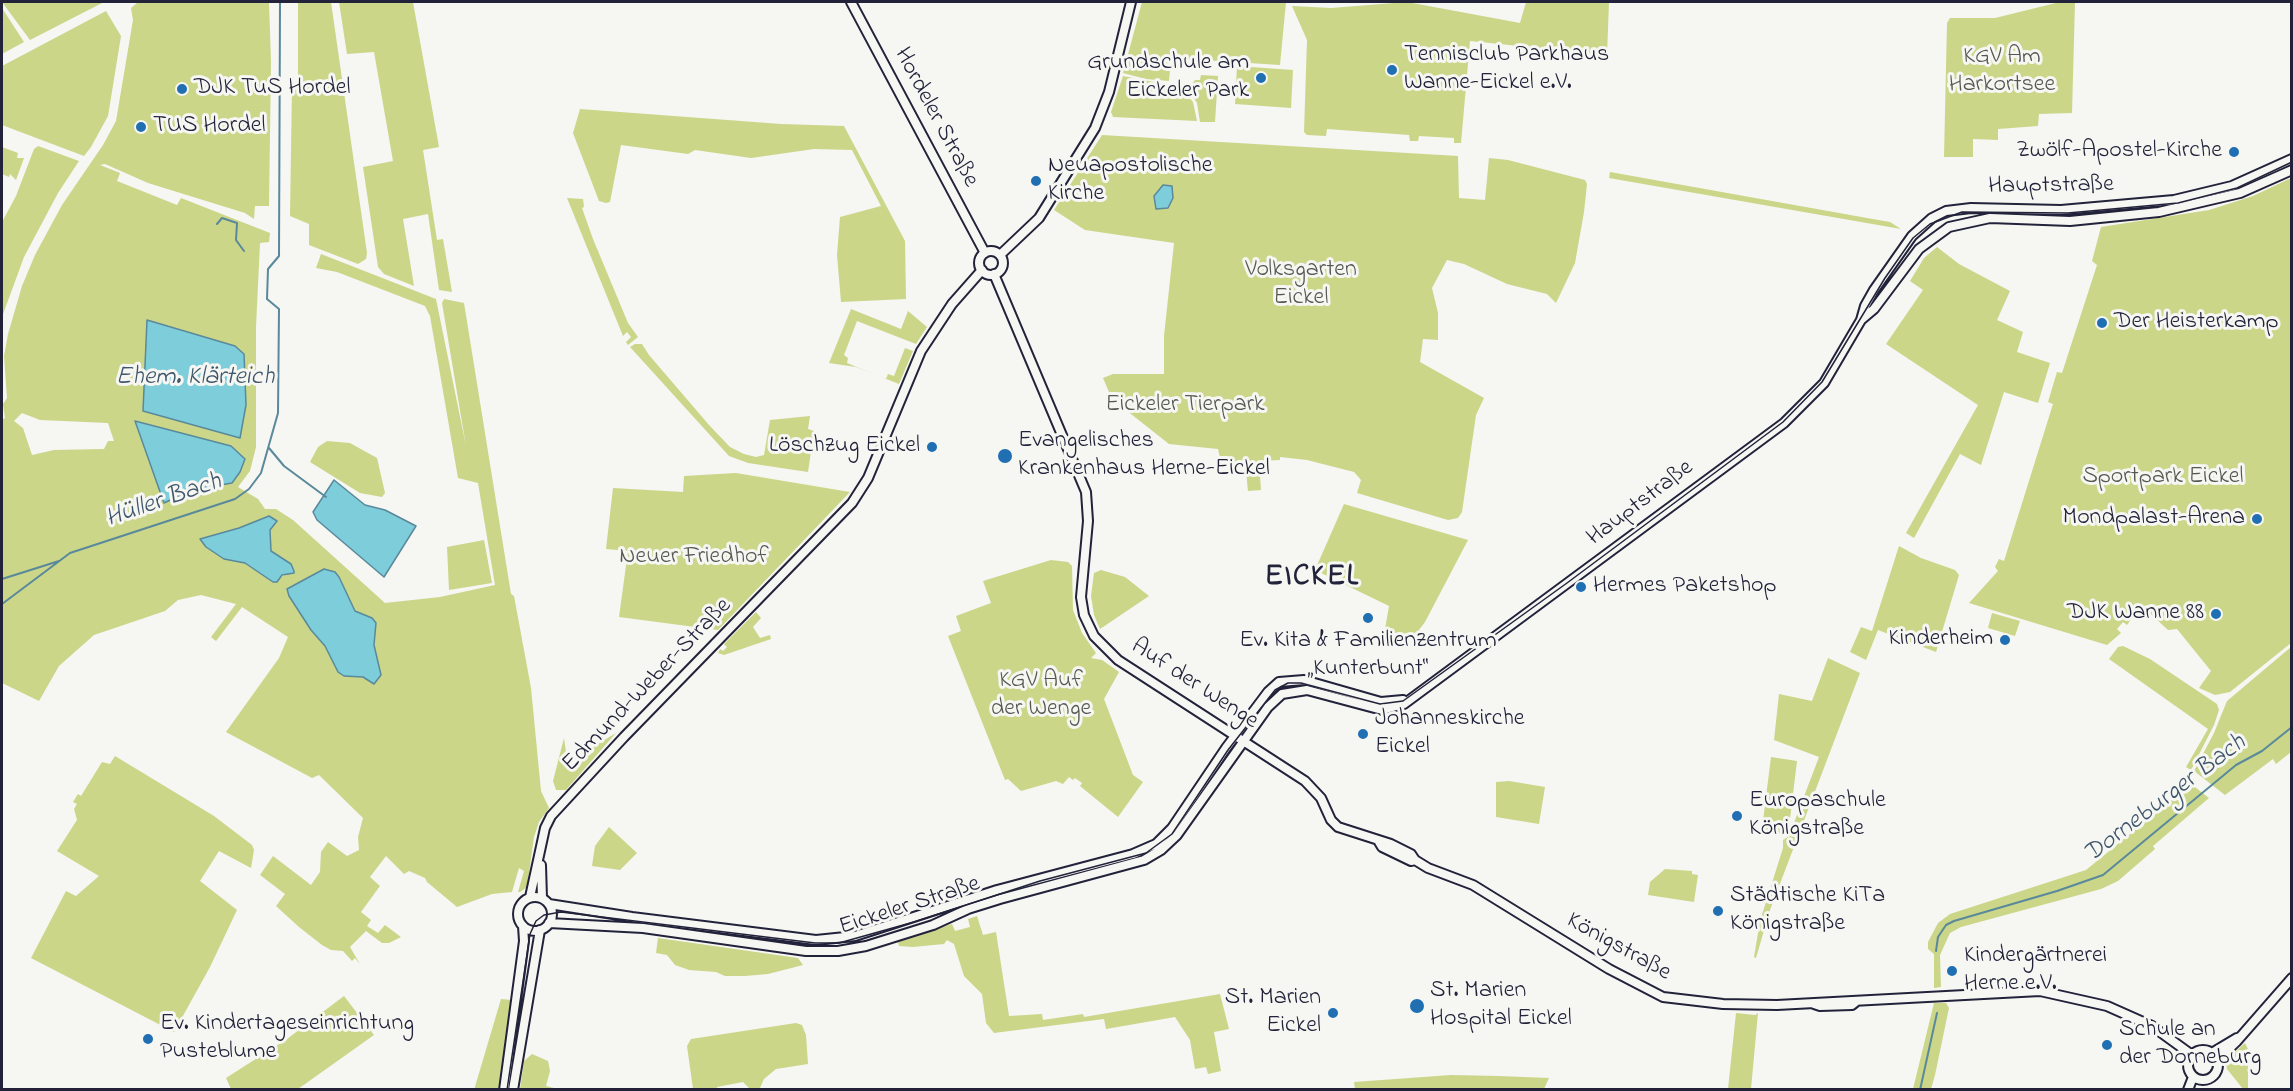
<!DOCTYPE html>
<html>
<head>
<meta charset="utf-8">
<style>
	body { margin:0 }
	#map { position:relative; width:2293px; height:1091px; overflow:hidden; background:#f6f6f2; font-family:"Indie Flower",sans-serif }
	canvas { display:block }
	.frame { position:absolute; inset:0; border:3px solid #22223b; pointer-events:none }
</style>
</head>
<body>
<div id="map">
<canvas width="2293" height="1091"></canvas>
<div class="frame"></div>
</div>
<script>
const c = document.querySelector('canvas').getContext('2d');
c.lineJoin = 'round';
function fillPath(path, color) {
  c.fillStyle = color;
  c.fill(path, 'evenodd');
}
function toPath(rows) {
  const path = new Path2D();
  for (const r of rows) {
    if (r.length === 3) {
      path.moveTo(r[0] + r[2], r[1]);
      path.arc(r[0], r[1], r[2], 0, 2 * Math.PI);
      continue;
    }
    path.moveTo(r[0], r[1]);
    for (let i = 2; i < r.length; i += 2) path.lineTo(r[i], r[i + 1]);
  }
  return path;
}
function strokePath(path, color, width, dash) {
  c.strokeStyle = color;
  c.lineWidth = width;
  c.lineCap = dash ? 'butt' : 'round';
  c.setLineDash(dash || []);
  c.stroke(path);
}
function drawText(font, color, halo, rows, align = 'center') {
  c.font = font + ' "Indie Flower",sans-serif';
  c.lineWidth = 6;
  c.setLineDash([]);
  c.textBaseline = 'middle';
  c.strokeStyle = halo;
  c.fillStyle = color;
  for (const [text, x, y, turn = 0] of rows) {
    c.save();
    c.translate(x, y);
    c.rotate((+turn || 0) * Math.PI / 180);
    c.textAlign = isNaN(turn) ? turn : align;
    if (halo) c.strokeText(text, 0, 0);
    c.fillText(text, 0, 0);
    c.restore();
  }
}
fillPath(toPath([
	[2,2,104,2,30,40],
	[138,2,269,2,271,61,269,206,255,206,254,219,245,213,148,183,105,164,100,165,120,173,117,181,177,205,181,198,270,233,269,242,260,243,256,327,256,447,250,471,238,487,258,499,265,509,276,509,293,520,385,603,440,597,495,585,478,483,458,478,430,316,425,306,337,272,316,268,321,254,436,299,466,446,442,303,444,299,464,303,511,594,514,596,531,688,541,791,549,808,539,822,534,837,527,887,520,892,518,892,524,871,519,868,512,892,492,894,457,907,427,882,425,878,409,871,404,874,386,856,370,877,380,886,361,912,371,920,367,926,378,933,385,925,401,937,389,943,382,943,366,931,350,947,360,964,355,958,352,961,343,951,331,950,322,945,299,927,276,906,285,894,260,875,273,856,311,885,320,872,321,852,328,842,347,856,359,850,358,837,363,818,319,775,312,778,226,732,279,658,288,637,242,607,216,641,211,637,236,604,201,595,178,600,165,611,94,635,59,666,39,701,2,683,2,420,5,418,3,404,7,398,4,356,8,334,22,286,35,255,62,205,103,145,116,121,133,20,131,8],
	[22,413,40,420,108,423,114,441,108,441,104,449,54,450,32,455,23,428,14,421],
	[135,422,231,446,232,483,192,490,164,503],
	[269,516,277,521,270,530,271,551,290,564,288,573,273,582,245,563,224,559,206,547,239,528],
	[324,569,335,572,339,577,355,611,372,618,375,652,363,677,344,676,338,672,325,646,311,630,289,596,287,589],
	[298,2,331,2,367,253,366,259,358,264,309,245,309,224,290,216,292,86,298,85],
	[339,2,413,2,439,147,423,150,437,240,443,239,452,292,439,290,428,214,403,219,414,286,384,274,378,267,363,167,393,161,374,52,347,54],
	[1142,2,1286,2,1280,65,1171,58,1169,81,1146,79,1123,73],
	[1407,2,1520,23,1526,2,1609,2,1607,55,1470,41,1461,143,1454,143,1454,138,1419,136,1418,141,1410,141,1409,135,1327,129,1326,136,1307,135,1304,132,1307,40,1292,6,1331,8],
	[2060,2,2075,2,2072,113,2039,114,2038,126,1998,129,1998,140,1973,139,1973,157,1944,157,1947,23,1950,18,1995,18],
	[2,8,24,42,2,54],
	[106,11,121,36,108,116,91,147,84,156,2,125,2,66],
	[1237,66,1293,70,1291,108,1235,104],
	[1201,75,1218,76,1215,122,1200,122,1197,103,1188,89,1195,80,1200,80],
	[1123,76,1180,87,1193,102,1197,121,1113,117,1111,112],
	[580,109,781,124,844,126,905,241,906,299,841,302,837,255,840,217,881,206,852,150,814,149,751,158,695,150,688,154,621,145,610,202,606,203,599,201,573,133],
	[1102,135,1458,156,1459,198,1485,200,1489,158,1508,160,1585,180,1587,184,1584,212,1575,263,1556,303,1547,294,1507,284,1464,264,1447,260,1432,288,1438,313,1438,340,1423,339,1420,362,1484,398,1476,415,1462,512,1458,518,1448,520,1357,493,1361,480,1354,472,1307,460,1280,457,1280,460,1259,461,1261,490,1248,491,1245,461,1221,462,1218,449,1169,444,1112,399,1103,378,1113,374,1164,374,1164,336,1174,243,1085,230,1054,210],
	[38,146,79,161,58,193,24,257,2,317,2,222,16,196,34,149],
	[2,147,18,153,17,158,24,158,16,180,10,174,9,177,2,174],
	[1610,172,1867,218,1890,222,1901,229,1609,178],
	[2291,178,2291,643,2230,692,2215,695,2199,688,2211,671,2177,629,2168,630,2141,605,2127,625,2123,622,2117,629,2121,633,2107,645,1969,603,1998,571,1995,567,1999,559,2004,561,2053,404,2048,402,2057,372,2062,373,2097,265,2092,261,2101,227,2209,210,2253,196],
	[567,198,583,199,584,207,582,208,593,239,628,323,638,337,628,345,626,342,631,337,627,332,623,336],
	[1937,247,1959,264,2010,291,1997,320,2023,332,2017,352,2050,363,2038,403,2004,392,1981,465,1960,454,1914,538,1906,533,1978,405,1886,344,1923,290,1910,281,1924,258],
	[851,309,901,329,908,311,927,327,916,344,857,321,844,355,848,358,847,363,886,379,888,374,894,376,905,348,913,351,899,384,856,367,829,363],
	[635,344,642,344,649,355,709,425,730,447,744,454,756,457,764,455,770,420,810,416,808,429,814,431,808,472,748,463,729,456,630,347],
	[327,441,350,443,377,458,385,493,382,497,360,493,310,462,318,447],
	[736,473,850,492,718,630,619,617,628,551,606,549,613,488,683,492,684,476],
	[1344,504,1468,540,1425,622,1412,639,1385,629,1389,606,1315,570],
	[484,540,492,583,449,590,447,547],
	[1899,546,1921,558,1955,570,1959,575,1936,652,1878,630,1866,660,1850,652,1861,627,1872,631],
	[1051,560,1068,562,1072,566,1073,610,1082,633,1096,653,1091,658,1102,660,1119,672,1104,699,1133,775,1143,782,1118,817,1080,786,1082,783,1075,778,1073,780,1069,777,1063,784,1056,781,1021,791,1008,779,1005,780,948,636,961,631,956,616,991,603,983,581],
	[1101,570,1125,577,1149,596,1100,629,1094,615,1091,596,1094,573],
	[756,612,761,618,753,627,760,638,770,635,771,639,724,655,718,653,720,649,723,651,727,647,724,644],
	[1992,613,2020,621,2015,636,1988,628],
	[2123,646,2150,659,2217,704,2219,710,2214,725,2191,770,2186,767,2208,729,2109,659,2118,647],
	[2291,647,2291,752,2276,764,2273,759,2225,795,2194,771,2214,733,2227,701],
	[1828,658,1860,673,1770,910,1756,958,1754,957,1760,921,1783,848,1783,840,1789,836,1819,757,1774,740,1779,694,1812,701],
	[616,733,566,790,556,790,553,781,564,738,566,752,573,759],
	[115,756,214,816,252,845,254,850,251,868,219,851,200,881,237,910,210,967,174,1032,31,958,66,891,76,896,99,876,57,851,77,820,74,809,77,804,73,802,78,794,81,796,102,762,110,764],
	[1771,757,1797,761,1788,835,1762,829],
	[1509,781,1545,787,1539,824,1496,817,1496,782],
	[2191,784,2209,798,2153,846,2155,849,2118,881,2101,889,1961,927,1950,933,1940,955,1941,987,1934,988,1934,954,1928,949,1928,942,1938,923,1950,914,2086,870],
	[609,827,637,853,620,870,592,866,595,846],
	[1665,869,1692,871,1692,874,1698,875,1694,902,1648,895,1650,882],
	[977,916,983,935,996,932,1009,1016,1042,1014,1043,1020,1083,1014,1084,1017,1220,994,1229,1029,1214,1032,1221,1071,1208,1074,1206,1067,1195,1069,1190,1040,1175,1017,1106,1029,1104,1019,994,1033,986,1023,982,994,964,976,954,944,947,940,944,944,913,947,899,946,898,942,952,924,955,931,970,927,968,919],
	[658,938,798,958,803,965,768,974,745,976,725,976,716,972,689,970,675,965,667,955,656,953],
	[344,996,374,1035,298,1089,231,1089,226,1078,287,1039],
	[501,999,511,1000,500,1089,474,1090],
	[1934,1003,1946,1003,1949,1008,1935,1075,1931,1089,1913,1089],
	[1736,1013,1755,1015,1758,1013,1751,1089,1728,1089],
	[796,1023,802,1025,806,1035,808,1064,776,1069,764,1079,760,1088,750,1089,743,1082,717,1087,717,1089,693,1089,687,1046,691,1039],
	[2245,1043,2248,1049,2248,1089,2243,1089,2227,1069,2226,1063,2228,1058],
	[532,1054,548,1061,550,1071,546,1086,558,1089,520,1089,524,1061],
	[1451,1075,1499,1076,1549,1078,1544,1089,1355,1089,1354,1082]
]), '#cbd689');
const water = toPath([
	[1163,185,1172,186,1173,198,1168,208,1156,209,1154,196,1163,185],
	[147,320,235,346,244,354,246,405,240,438,143,411,147,320],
	[135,421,231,446,245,459,240,472,232,483,192,490,164,503,135,421],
	[334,480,365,505,385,510,416,526,384,577,317,520,313,512,334,480],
	[269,516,277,521,270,530,271,551,291,564,294,571,294,573,282,575,277,582,273,582,245,563,224,559,206,547,200,539,239,528,269,516],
	[324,569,335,572,339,577,355,611,372,618,376,623,374,645,381,675,374,684,363,677,344,676,338,672,325,646,311,630,289,596,287,589,324,569]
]);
fillPath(water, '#7ecddb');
strokePath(water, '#59899b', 1.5);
strokePath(toPath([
	[217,224,222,218,237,223,236,240,244,251],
	[269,448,284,466,326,497],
	[2,579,59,561],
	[2,604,70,553,235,499,249,489,261,473,278,413,279,309,267,299,268,269,279,256,280,2],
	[1936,951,1938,937,1946,925,1954,921,2057,891,2103,875,2236,765,2262,751,2292,727],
	[1920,1090,1937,1013]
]), '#59899b', 2);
const secondary = toPath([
	[851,2,985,253],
	[991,263,12],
	[1000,255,1039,218,1095,128,1109,92,1131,2],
	[994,274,1086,492,1088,521,1081,597,1084,615,1094,636,1118,660,1305,781,1321,798,1331,820,1338,827,1391,844,1411,854,1415,860,1428,868,1473,885,1609,969,1663,997,1723,1004,1777,1005,2040,991,2107,1006,2152,1026,2192,1055],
	[1861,320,1874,309,1919,249,1949,227,1990,218,2070,221,2159,212,2240,193,2292,170],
	[1379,842,1382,847,1411,861,1415,860],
	[541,865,542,898],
	[535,914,17],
	[530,897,545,828,551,816,624,737,852,503,868,478,921,351,952,304,982,270],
	[549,904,632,917,816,940,855,936,997,890,1133,854,1156,844,1172,828,1226,748,1268,692,1279,682,1304,680,1381,702,1403,700],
	[549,923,643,928,806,951,838,951,866,946,933,925,968,909,1000,899,1144,860,1161,850,1177,835,1268,707,1282,694,1307,690,1382,710,1404,704,1784,423,1824,383,1861,320,1865,306,1874,290,1912,236,1932,218,1946,211,1971,208,2061,210,2174,200,2232,186,2292,159],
	[1814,1004,1820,1006,1852,1005,1857,1001],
	[2203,1065,15],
	[2212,1053,2237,1038],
	[2217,1060,2236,1042,2292,978],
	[504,1090,524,941,523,926],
	[513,1090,540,930],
	[2188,1090,2193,1077]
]);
strokePath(secondary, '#22223b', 12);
strokePath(secondary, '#f6f6f2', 8);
strokePath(toPath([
	[507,1090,530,934,536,921,544,915,561,912,815,943,839,943,914,922,1040,881,1146,853,1172,834,1228,750,1275,690,1288,683,1301,683,1380,704,1403,701,1567,583,1783,422,1822,382,1885,278,1913,238,1930,224,1962,212,2068,213,2178,203,2237,188,2292,162]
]), '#22223b', 1.5);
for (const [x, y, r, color] of [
	[1392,70,6,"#1f6fb2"],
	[1261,78,6,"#1f6fb2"],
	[182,89,6,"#1f6fb2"],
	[141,127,6,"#1f6fb2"],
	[2234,152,6,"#1f6fb2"],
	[1036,181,6,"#1f6fb2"],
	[2102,323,6,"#1f6fb2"],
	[932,447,6,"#1f6fb2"],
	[1005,456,8,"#1f6fb2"],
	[2257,519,6,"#1f6fb2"],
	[1581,587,6,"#1f6fb2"],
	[2216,614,6,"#1f6fb2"],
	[1368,618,6,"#1f6fb2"],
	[2005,640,6,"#1f6fb2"],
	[1363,734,6,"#1f6fb2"],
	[1737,816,6,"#1f6fb2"],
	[1718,911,6,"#1f6fb2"],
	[1952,971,6,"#1f6fb2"],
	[1417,1006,8,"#1f6fb2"],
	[1333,1013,6,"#1f6fb2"],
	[148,1039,6,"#1f6fb2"],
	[2107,1045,6,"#1f6fb2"]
]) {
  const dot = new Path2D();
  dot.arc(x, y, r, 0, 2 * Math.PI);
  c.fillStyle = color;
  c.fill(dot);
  strokePath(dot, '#f6f6f2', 2);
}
drawText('24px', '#22223b', '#f6f6f2', [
	["Tennisclub Parkhaus",1404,56],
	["Wanne-Eickel e.V.",1404,84],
	["Grundschule am",1249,64,"right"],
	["Eickeler Park",1249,92,"right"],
	["DJK TuS Hordel",194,89],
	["TUS Hordel",153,127],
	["Zwölf-Apostel-Kirche",2222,152,"right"],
	["Neuapostolische",1048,167],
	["Kirche",1048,195],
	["Der Heisterkamp",2114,323],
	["Evangelisches",1018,442],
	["Krankenhaus Herne-Eickel",1018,470],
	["Löschzug Eickel",920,447,"right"],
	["Mondpalast-Arena",2245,519,"right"],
	["Hermes Paketshop",1593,587],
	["DJK Wanne 88",2204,614,"right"],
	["Kinderheim",1993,640,"right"],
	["Ev. Kita & Familienzentrum",1368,642,"center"],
	["„Kunterbunt“",1368,670,"center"],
	["Johanneskirche",1375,720],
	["Eickel",1375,748],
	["Europaschule",1749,802],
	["Königstraße",1749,830],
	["Städtische KiTa",1730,897],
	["Königstraße",1730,925],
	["Kindergärtnerei",1964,957],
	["Herne e.V.",1964,985],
	["St. Marien",1430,992],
	["Hospital Eickel",1430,1020],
	["St. Marien",1321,999,"right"],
	["Eickel",1321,1027,"right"],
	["Ev. Kindertageseinrichtung",160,1025],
	["Pusteblume",160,1053],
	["Schule an",2119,1031],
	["der Dorneburg",2119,1059]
], 'left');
drawText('24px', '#555852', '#f6f6f2', [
	["KGV Am",2002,58],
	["Harkortsee",2002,86],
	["Volksgarten",1301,271],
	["Eickel",1301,299],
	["Eickeler Tierpark",1185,406],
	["Sportpark Eickel",2163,478],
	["Neuer Friedhof",694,558],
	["KGV Auf",1041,682],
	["der Wenge",1041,710]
]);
drawText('24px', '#22223b', '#f6f6f2', [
	["Hordeler Straße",935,118,62],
	["Hauptstraße",2051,187,-1],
	["Hauptstraße",1641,504,-37],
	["Auf der Wenge",1194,685,33],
	["Edmund-Weber-Straße",648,686,-46],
	["Eickeler Straße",910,907,-18],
	["Königstraße",1618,948,29]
]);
drawText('italic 26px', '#3e556b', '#f6f6f2', [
	["Ehem. Klärteich",195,379],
	["Hüller Bach",164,502,-19],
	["Dorneburger Bach",2166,800,-37]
]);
c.letterSpacing = '1.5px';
drawText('bold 30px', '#22223b', '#f6f6f2', [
	["EICKEL",1312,579]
]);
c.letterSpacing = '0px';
</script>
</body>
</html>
